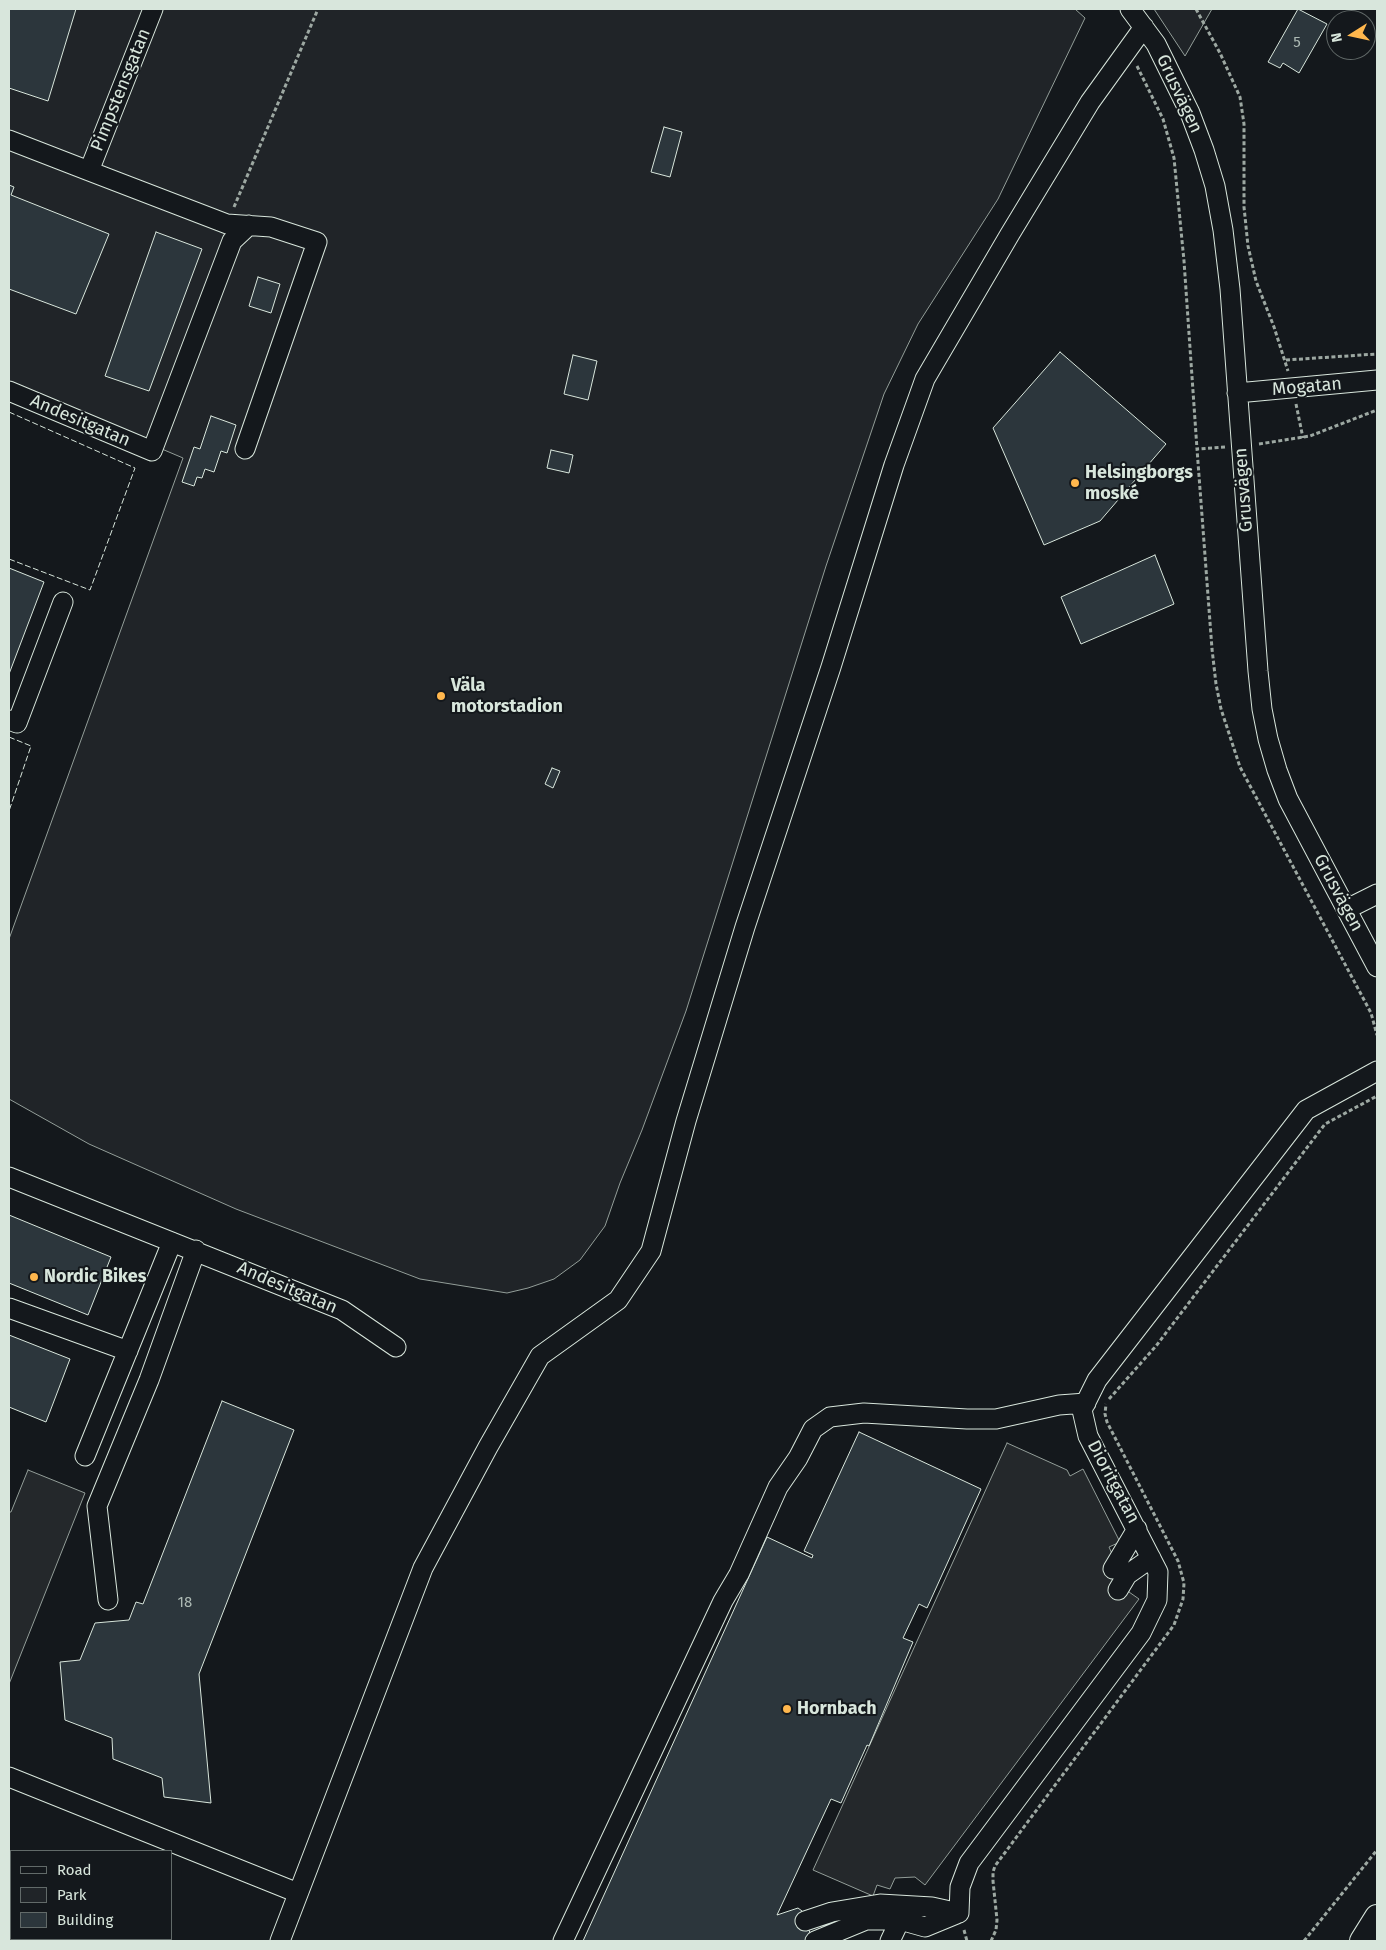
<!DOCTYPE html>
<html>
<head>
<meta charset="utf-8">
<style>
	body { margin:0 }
	#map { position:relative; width:1386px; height:1950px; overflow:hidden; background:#14181c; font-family:"Fira Sans",sans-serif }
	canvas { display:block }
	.frame { position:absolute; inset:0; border:10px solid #d8e6dc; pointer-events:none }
	.legend { position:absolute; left:10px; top:1850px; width:162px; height:90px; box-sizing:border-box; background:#14181c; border:1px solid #626a69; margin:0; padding:6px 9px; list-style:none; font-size:15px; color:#d8e6dc }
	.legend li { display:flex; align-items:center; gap:10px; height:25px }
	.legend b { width:25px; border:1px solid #626a69 }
	.north { position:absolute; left:1326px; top:10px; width:50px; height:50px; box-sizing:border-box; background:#14181c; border:1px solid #626a69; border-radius:50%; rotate:260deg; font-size:14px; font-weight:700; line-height:20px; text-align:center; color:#d8e6dc }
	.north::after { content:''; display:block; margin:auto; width:18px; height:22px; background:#ffb74d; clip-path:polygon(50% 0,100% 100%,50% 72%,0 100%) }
</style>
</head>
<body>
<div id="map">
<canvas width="1386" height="1950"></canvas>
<div class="frame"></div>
<ul class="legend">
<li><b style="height:6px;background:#14181c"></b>Road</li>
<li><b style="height:14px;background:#202428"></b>Park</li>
<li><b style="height:14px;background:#2c363c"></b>Building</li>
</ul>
<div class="north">N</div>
</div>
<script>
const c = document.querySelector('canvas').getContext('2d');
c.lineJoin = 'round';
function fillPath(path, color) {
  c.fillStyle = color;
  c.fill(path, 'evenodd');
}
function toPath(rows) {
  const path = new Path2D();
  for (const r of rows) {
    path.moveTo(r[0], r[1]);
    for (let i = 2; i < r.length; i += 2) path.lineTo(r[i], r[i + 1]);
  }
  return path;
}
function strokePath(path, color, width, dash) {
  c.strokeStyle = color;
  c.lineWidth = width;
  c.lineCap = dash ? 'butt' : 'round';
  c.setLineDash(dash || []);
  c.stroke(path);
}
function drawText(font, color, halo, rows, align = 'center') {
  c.font = font + ' "Fira Sans",sans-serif';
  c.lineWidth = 4;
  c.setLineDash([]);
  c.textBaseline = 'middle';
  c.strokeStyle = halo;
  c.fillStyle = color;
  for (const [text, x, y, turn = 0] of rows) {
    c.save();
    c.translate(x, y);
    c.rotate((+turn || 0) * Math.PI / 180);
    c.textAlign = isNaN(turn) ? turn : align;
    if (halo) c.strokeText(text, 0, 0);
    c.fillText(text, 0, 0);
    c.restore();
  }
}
const green = toPath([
	[9,9,1075,9,1085,18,998,199,918,324,884,394,826,566,686,1011,642,1130,620,1183,605,1226,580,1260,554,1279,528,1288,507,1293,420,1279,236,1209,89,1144,9,1099,9,939,183,458,9,384,9,9],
	[1154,9,1212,9,1185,56,1154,9]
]);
fillPath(green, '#202428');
strokePath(green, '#939e99', 1);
const parking = toPath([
	[1007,1443,1067,1470,1070,1476,1083,1469,1120,1542,1109,1547,1129,1592,1139,1599,925,1885,915,1877,895,1878,890,1889,877,1885,873,1896,813,1870,1007,1443],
	[28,1470,85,1493,9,1684,9,1512,11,1512,28,1470]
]);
fillPath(parking, '#24282b');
strokePath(parking, '#939e99', 1);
const building = toPath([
	[9,9,76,9,48,101,9,88,9,9],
	[1298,9,1327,24,1299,73,1283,63,1280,68,1268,62,1298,9],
	[664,127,682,132,670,177,651,172,664,127],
	[9,185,14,187,11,195,109,234,76,314,9,289,9,185],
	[156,232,202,249,149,391,105,376,156,232],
	[258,277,280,284,271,313,249,306,258,277],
	[1060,352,1166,444,1100,521,1044,545,993,428,1060,352],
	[573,355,597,361,588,400,564,394,573,355],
	[211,416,236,425,227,453,221,451,214,472,205,469,202,478,197,477,194,486,182,482,194,447,200,449,211,416],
	[551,450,573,455,569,473,547,468,551,450],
	[1155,555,1174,604,1081,644,1061,597,1155,555],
	[9,568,44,582,9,674,9,568],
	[552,768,560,771,553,788,545,784,552,768],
	[9,1215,111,1257,88,1315,9,1283,9,1215],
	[9,1335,70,1359,46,1422,9,1407,9,1335],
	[222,1401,294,1430,199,1674,211,1803,164,1797,162,1778,113,1759,112,1738,65,1720,60,1662,80,1660,95,1623,129,1620,136,1602,143,1604,222,1401],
	[859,1432,981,1489,927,1608,919,1604,903,1638,913,1642,869,1746,867,1745,841,1803,831,1799,777,1915,798,1908,802,1911,813,1941,583,1941,767,1537,812,1558,813,1555,804,1551,859,1432]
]);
fillPath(building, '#2c363c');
strokePath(building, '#d8e6dc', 1);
const minor = toPath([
	[153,9,89,171,227,224,271,227,317,242,245,449],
	[1130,9,1156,44,1190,113,1204,150,1215,186,1223,230,1230,289,1258,671,1262,709,1268,739,1277,770,1288,799,1377,967],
	[9,140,89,171],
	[9,391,152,451,232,241,249,225],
	[1237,393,1377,380],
	[9,720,17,723,63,602],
	[1347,909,1377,894],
	[9,1177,342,1310,396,1347],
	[9,1308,128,1351],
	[85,1456,172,1242],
	[1113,1569,1137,1529],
	[1118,1590,1127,1575,1151,1558],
	[108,1600,97,1506,149,1380,196,1250],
	[9,1777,298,1893],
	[959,1913,960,1887,969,1863,1141,1633,1157,1600,1158,1572,1088,1436,1082,1410,1097,1380,1306,1110,1377,1071],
	[805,1921,832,1912,880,1904,932,1907,959,1913],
	[280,1941,423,1568,488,1447,540,1356,618,1300,651,1251,686,1121,745,927,831,667,894,465,925,379,1010,234,1090,102,1144,27],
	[563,1941,723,1601,739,1574,778,1487,798,1458,813,1429,830,1417,864,1413,967,1419,996,1419,1059,1405,1086,1403],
	[815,1941,866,1920,900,1920,925,1927,959,1913],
	[890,1941,900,1920]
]);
const major = toPath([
	[1362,1941,1377,1917]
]);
strokePath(minor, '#d8e6dc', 21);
strokePath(major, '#d8e6dc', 26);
strokePath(toPath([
	[1196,9,1220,53,1240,97,1244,124,1244,207,1248,246,1256,281,1274,327,1288,371],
	[1137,66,1163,119,1174,158,1184,261,1197,449],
	[234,207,318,9],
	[1286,360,1377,354],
	[1296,404,1303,438],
	[1259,444,1310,436,1377,410],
	[1225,447,1197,449,1212,649,1216,684,1221,709,1240,767,1371,1013,1377,1035],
	[1109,1399,1156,1346,1325,1124,1377,1096],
	[964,1930,967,1941],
	[991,1941,996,1930,997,1920,993,1881,993,1872,995,1866,1174,1625,1183,1599,1184,1583,1178,1561,1107,1422,1105,1414,1106,1404],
	[1304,1941,1377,1850]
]), '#9da8a2', 3, [4, 2.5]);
strokePath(minor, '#14181c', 19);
strokePath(major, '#14181c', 24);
strokePath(toPath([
	[9,412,135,468,90,590,9,559],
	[9,737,31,746,9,811]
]), '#d8e6dc', 1, [6, 2.5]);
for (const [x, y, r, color] of [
	[1075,483,5,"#ffb74d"],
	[441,696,5,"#ffb74d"],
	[34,1277,5,"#ffb74d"],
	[787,1709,5,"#ffb74d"]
]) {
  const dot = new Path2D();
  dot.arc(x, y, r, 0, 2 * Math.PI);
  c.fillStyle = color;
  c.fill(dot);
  strokePath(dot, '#14181c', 2);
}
drawText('15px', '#adbab4', null, [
	["5",1297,43],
	["18",185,1603]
]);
drawText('18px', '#d8e6dc', '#14181c', [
	["Pimpstensgatan",121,90,-68],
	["Grusvägen",1179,94,65],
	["Mogatan",1307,387,-5],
	["Andesitgatan",80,421,23],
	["Grusvägen",1244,490,-94],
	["Grusvägen",1338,893,62],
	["Andesitgatan",287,1288,23],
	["Dioritgatan",1113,1482,62]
]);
drawText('bold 18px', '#d8e6dc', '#14181c', [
	["Helsingborgs",1085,473],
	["moské",1085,494],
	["Väla",451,686],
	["motorstadion",451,707],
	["Nordic Bikes",44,1277],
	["Hornbach",797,1709]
], 'left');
</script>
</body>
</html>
